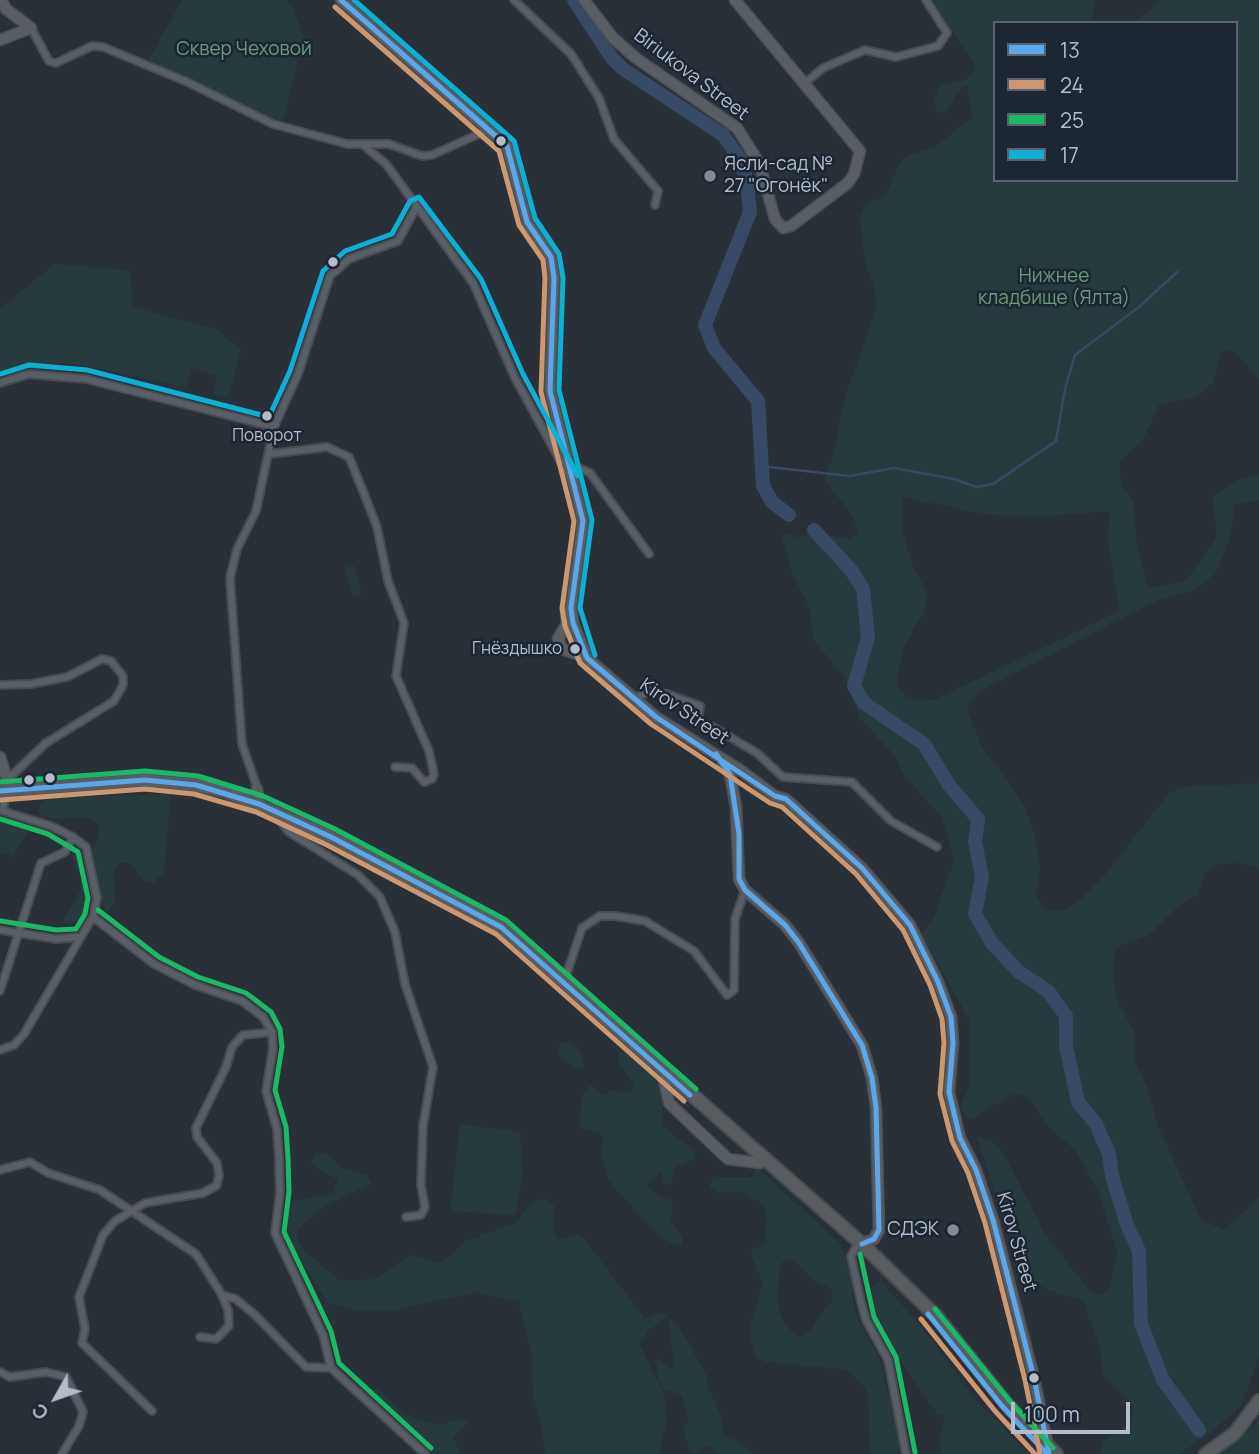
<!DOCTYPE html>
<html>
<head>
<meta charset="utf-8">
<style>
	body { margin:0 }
	#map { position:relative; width:1259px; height:1454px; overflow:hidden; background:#2a3038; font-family:Manrope,sans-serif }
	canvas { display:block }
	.legend { position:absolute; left:993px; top:21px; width:245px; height:161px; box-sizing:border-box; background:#1d2633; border:2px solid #59626f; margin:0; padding:9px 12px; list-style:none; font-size:21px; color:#b4bcc9 }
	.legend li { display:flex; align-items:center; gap:14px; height:35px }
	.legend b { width:35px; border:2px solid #59626f }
	.north { position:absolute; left:21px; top:1363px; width:70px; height:70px; -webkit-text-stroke:5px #1d2633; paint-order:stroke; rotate:230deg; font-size:19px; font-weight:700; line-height:28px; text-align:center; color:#b4bcc9 }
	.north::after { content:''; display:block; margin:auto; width:24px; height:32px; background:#b4bcc9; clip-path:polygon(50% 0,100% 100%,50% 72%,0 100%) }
	.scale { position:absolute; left:1011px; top:1402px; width:119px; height:32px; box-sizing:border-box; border:4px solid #b4bcc9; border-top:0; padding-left:9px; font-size:21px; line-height:24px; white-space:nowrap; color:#b4bcc9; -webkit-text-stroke:5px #1d2633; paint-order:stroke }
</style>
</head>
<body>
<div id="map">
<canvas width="1259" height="1454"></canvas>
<ul class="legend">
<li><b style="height:9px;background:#5aa8eb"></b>13</li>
<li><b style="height:9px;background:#cd976f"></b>24</li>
<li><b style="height:9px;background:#1ab867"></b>25</li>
<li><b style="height:9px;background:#0dafd3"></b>17</li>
</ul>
<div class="north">С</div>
<div class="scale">100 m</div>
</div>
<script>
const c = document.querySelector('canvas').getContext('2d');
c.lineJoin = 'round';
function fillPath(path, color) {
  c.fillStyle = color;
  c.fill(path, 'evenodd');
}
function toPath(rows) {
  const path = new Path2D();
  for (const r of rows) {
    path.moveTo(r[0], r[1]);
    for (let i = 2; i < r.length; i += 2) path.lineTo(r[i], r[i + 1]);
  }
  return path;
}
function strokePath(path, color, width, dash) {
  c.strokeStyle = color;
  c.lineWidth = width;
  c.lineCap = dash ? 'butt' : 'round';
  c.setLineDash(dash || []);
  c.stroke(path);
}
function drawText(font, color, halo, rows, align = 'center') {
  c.font = font + ' Manrope,sans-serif';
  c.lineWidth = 5;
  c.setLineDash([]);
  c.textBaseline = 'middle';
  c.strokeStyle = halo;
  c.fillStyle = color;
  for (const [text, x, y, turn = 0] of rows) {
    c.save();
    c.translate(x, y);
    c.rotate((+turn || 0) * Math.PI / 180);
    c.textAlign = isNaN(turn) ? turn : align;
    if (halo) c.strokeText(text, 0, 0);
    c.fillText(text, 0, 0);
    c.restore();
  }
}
fillPath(toPath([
	[182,0,287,0,291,3,304,38,284,117,277,123,147,62],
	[932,0,1096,0,1091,23,995,23,995,180,1236,180,1236,23,1133,23,1162,0,1259,0,1259,379,1233,350,1222,351,1213,383,1196,396,1159,405,1143,440,1119,463,1122,487,1133,501,1137,545,1148,588,1185,582,1217,536,1212,497,1239,480,1259,475,1259,500,1235,504,1229,541,1216,573,1195,590,1158,600,978,692,969,702,968,713,983,750,1003,773,1025,807,1036,838,1040,872,1036,896,1045,910,1061,911,1077,903,1104,876,1170,792,1184,787,1259,783,1259,868,1243,863,1217,864,1205,872,1198,895,1181,904,1149,935,1115,948,1113,980,1119,1005,1134,1030,1134,1059,1148,1089,1157,1124,1201,1220,1224,1230,1259,1198,1259,1357,1242,1404,1211,1433,1179,1454,1100,1454,1103,1442,1131,1423,1134,1406,1102,1373,1100,1349,1083,1301,1046,1289,1023,1275,976,1136,991,1140,1003,1152,1045,1234,1090,1291,1101,1295,1110,1289,1117,1252,1098,1191,1076,1151,1051,1129,1029,1099,1020,1094,1009,1096,971,1120,962,1113,961,1103,969,1088,970,1021,921,933,934,917,952,866,953,856,942,818,904,775,895,756,860,719,844,677,813,639,810,609,793,576,781,535,791,533,798,538,812,533,850,539,858,531,852,515,824,480,834,453,845,397,877,306,875,291,866,265,859,217,864,207,886,194,900,162,908,156,934,147,972,117,967,85,957,92,947,112,936,113,934,100,939,85,964,80,972,74,975,64],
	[902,497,989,515,1049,516,1110,511,1107,537,1119,611,934,700,907,699,897,686,899,670,904,646,924,612,928,593,914,569,902,531],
	[54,264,130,270,133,307,216,329,241,350,228,398,214,395,217,375,192,368,186,387,67,362,0,377,0,309],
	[354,565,362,595,353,597,345,568],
	[171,794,164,873,153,883,143,880,129,863,119,863,114,869,115,903,106,913,98,887,80,922,62,923,81,889,81,878,71,856,96,845,100,829,97,823,88,818,54,819,42,815,38,811,40,805,48,799,71,797],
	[0,819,20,823,29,829,13,857,0,852],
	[564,1042,577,1047,584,1061,583,1069,575,1068,563,1060,558,1052,560,1043],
	[626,1048,662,1081,662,1125,696,1152,695,1159,675,1167,671,1186,662,1182,662,1172,648,1185,659,1197,673,1200,671,1221,682,1236,683,1246,667,1241,658,1234,617,1191,608,1177,601,1155,603,1135,579,1128,582,1095,590,1085,605,1095,610,1090,630,1093,634,1084,619,1064,619,1049],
	[460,1124,520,1132,523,1175,515,1215,450,1211],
	[326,1153,343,1169,366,1174,372,1183,323,1207,297,1230,299,1241,305,1251,340,1281,374,1279,413,1255,440,1263,450,1257,465,1241,514,1224,534,1200,544,1199,554,1205,553,1227,557,1238,562,1239,577,1234,582,1236,645,1318,660,1312,669,1316,648,1331,640,1345,664,1394,667,1419,659,1454,545,1454,540,1419,533,1397,531,1351,519,1302,476,1292,391,1311,353,1310,327,1302,291,1245,283,1217,287,1207,296,1201,333,1193,338,1180,311,1164,315,1155],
	[756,1167,841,1244,850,1265,855,1315,880,1360,900,1444,897,1454,870,1454,868,1399,865,1388,848,1370,766,1362,757,1358,751,1342,750,1324,763,1284,751,1255,752,1249,762,1246,765,1241,766,1211,759,1202,743,1192,719,1193,709,1187,714,1177,753,1177],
	[791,1259,815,1281,830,1288,834,1297,810,1331,800,1337,791,1331,781,1316,777,1300,780,1267,782,1262],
	[880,1280,917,1322,980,1405,1029,1454,941,1454,939,1438,945,1418,943,1414,938,1415,877,1328,871,1309,872,1287],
	[668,1319,674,1321,680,1328,707,1376,708,1386,722,1419,723,1436,740,1442,753,1454,718,1454,707,1445,696,1454,690,1450,682,1429,689,1419,682,1395,662,1389,658,1375,656,1358,671,1370,674,1362],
	[377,1389,404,1414,439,1425,459,1419,469,1423,453,1437,460,1454,430,1454,412,1431,367,1395,366,1390],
	[1259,1421,1259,1454,1219,1454]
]), '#273a3e');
strokePath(toPath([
	[760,466,850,476,894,468,954,479,976,487,993,484,1056,441,1065,389,1075,355,1139,307,1177,272]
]), '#384963', 2.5);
strokePath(toPath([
	[574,0,611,57,623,69,723,135,740,159,747,182,750,212,705,325,714,348,758,401,763,486,772,502,789,515],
	[814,530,851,570,863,589,868,637,854,686,864,703,924,744,949,785,978,819,975,842,982,877,975,914,992,943,1018,971,1049,992,1066,1016,1066,1046,1078,1102,1096,1124,1109,1154,1112,1176,1127,1225,1139,1251,1141,1324,1163,1380,1199,1430]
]), '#384963', 14);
const street = toPath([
	[514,0,571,54,599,98,614,139,658,191,655,205],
	[31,28,49,61,56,63,92,46,103,47,185,81,273,124,347,144,389,144,422,156,432,155,490,129],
	[805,83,823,68,865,50,896,57,938,46,947,33,926,0],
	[363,145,386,164,473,283,515,378,568,475],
	[0,383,29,374,86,379,274,427],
	[270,454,327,447,349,457,365,496,377,527,388,581,404,623,396,676,429,751,434,774,432,779,424,782,412,768,395,767],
	[568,463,590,473,649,554],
	[0,685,31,684,67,677,102,659,111,661,123,676,123,685,114,701,46,743,8,779],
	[633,699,648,692,667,694,700,706,698,723,713,727,757,753,783,777,852,782,891,821,937,847],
	[256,792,256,784,242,744,230,578,237,549,256,511,274,427,298,374,330,276,349,259,398,241,417,206],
	[280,821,289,832,358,875,380,897,395,932,405,984,433,1067,423,1126,421,1185,425,1207,421,1215,406,1217],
	[93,917,154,964,195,985,242,1001,263,1017,272,1032,273,1048,266,1091,277,1129,279,1159,280,1192,275,1233,323,1335,331,1368,425,1454],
	[0,930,56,939,81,937,93,917,97,898,86,847,73,837,51,826,3,811,5,796],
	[564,982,582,928,600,916,615,916,645,921,694,951,727,995,734,990,735,919,745,890],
	[0,991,41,863,65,852,73,837],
	[0,1050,14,1045,24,1034,81,937],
	[0,1170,30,1162,48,1173,100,1190,196,1254,222,1295,228,1310,229,1326,216,1339,200,1337],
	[856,1247,851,1256,861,1302,866,1320,888,1360,906,1454],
	[222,1295,236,1299,255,1315,306,1367,331,1368],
	[0,1372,10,1377,46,1372,66,1377,83,1412,79,1426,62,1454],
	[152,1411,82,1343,85,1329,79,1297,103,1235,115,1221,145,1203,203,1193,216,1186,219,1176,217,1163,197,1137,196,1128,226,1067,232,1047,243,1035,272,1032]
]);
const secondary = toPath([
	[341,0,507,146,527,222,551,257,554,278,550,391,583,521,571,608,573,623,587,658,656,717,740,770,775,796,786,799,862,868,910,925,938,982,951,1017,953,1043,949,1092,960,1138,976,1170,993,1220,1034,1378,1048,1447],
	[584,0,613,38,636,58,737,128,759,163,775,219,783,228,791,226,848,183,854,174,860,151,735,0],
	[0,40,31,28,6,9,1,0],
	[566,612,567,623,558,639,562,649,587,658],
	[0,757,12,795],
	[722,761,730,774,736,807,739,879,745,890,785,925,799,943,862,1045,872,1078,876,1108,879,1230,874,1239,862,1244],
	[257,789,259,804],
	[664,1079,669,1103,728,1159,760,1163]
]);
const highway = toPath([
	[0,791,145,780,196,785,225,791,331,837,501,927,862,1244,937,1317,1009,1407,1056,1454],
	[1206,1454,1235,1433,1259,1401]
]);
strokePath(street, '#484c53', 10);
strokePath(secondary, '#484c53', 13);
strokePath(highway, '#474c53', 16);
strokePath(street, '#5a5e66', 6);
strokePath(secondary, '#595d64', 10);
strokePath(highway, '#5a5d60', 12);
strokePath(toPath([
	[341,0,507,146,527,222,551,257,554,278,550,391,583,521,571,608,573,623,587,658,656,717,775,796,786,799,862,868,910,925,938,982,951,1017,953,1043,949,1092,960,1138,976,1170,993,1220,1034,1378,1049,1454],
	[716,754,730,774,739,834,739,879,745,890,785,925,799,943,862,1045,872,1078,876,1108,879,1230,874,1239,862,1244],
	[0,791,145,780,196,785,259,804,331,837,501,927,690,1095],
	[928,1314,1002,1406,1047,1454]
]), '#5aa8eb', 5);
strokePath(toPath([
	[335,7,499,151,519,225,543,260,545,278,541,392,574,521,562,608,565,626,580,663,651,724,770,803,782,807,856,874,903,930,930,985,942,1019,944,1043,940,1094,952,1141,968,1173,985,1223,1025,1380,1040,1454],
	[1,800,145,789,194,794,256,812,327,845,496,934,684,1101],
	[921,1319,995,1411,1035,1454]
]), '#cd976f', 5);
strokePath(toPath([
	[0,782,145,771,198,776,263,796,335,829,506,920,696,1089],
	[0,819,48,834,78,852,88,898,85,914,76,929,56,930,1,921],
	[98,910,159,957,198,977,246,993,271,1012,280,1029,282,1047,275,1090,286,1127,288,1158,289,1192,284,1232,331,1331,339,1363,431,1448],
	[860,1254,874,1317,896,1357,915,1452],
	[935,1309,1009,1400,1053,1448]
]), '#1ab867', 5);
strokePath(toPath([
	[354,0,514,141,535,218,559,254,563,278,559,390,592,520,580,608,595,655],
	[0,374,29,365,87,370,269,417,290,371,323,271,345,251,392,234,410,201,419,197,481,279,523,374,578,476]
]), '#0dafd3', 5);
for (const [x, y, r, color] of [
	[501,141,6,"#b4bcc9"],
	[710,176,7,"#848b96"],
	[333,262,6,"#b4bcc9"],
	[267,416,6,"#b4bcc9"],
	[575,649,6,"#b4bcc9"],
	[50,778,6,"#b4bcc9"],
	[29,780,6,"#b4bcc9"],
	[953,1230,7,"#848b96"],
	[1034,1378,6,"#b4bcc9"]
]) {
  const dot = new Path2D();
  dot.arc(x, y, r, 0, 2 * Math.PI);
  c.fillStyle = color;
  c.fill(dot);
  strokePath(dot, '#1d2633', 2.5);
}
drawText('17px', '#b4bcc9', '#1d2633', [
	["Поворот",267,436],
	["Гнёздышко",562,649,"right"]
]);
drawText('19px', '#6b9a76', '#1d2633', [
	["Сквер Чеховой",244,50],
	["Нижнее",1054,277],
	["кладбище (Ялта)",1054,299]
]);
drawText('19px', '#b4bcc9', '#1d2633', [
	["Biriukova Street",691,75,37],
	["Kirov Street",684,712,34],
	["Kirov Street",1016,1242,74]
]);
drawText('19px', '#b4bcc9', '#1d2633', [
	["Ясли-сад №",724,165],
	["27 \"Огонёк\"",724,187],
	["СДЭК",939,1230,"right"]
], 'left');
</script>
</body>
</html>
